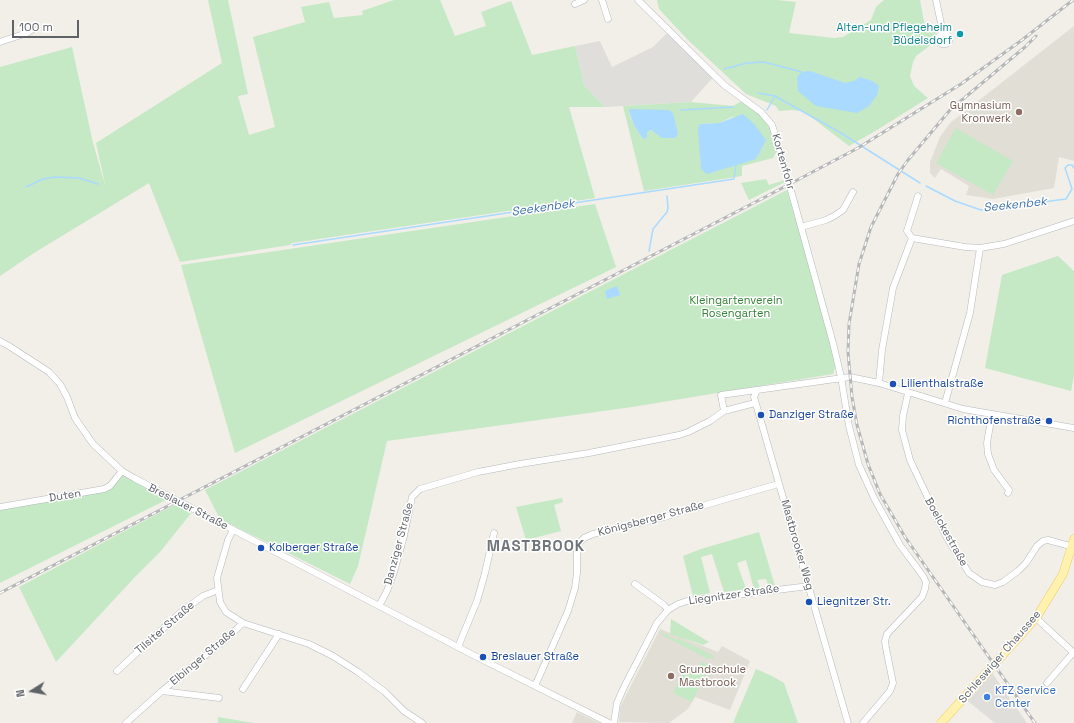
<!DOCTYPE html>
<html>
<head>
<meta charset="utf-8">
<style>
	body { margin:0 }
	#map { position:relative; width:1074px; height:723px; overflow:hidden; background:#f1efe8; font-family:"Space Grotesk",sans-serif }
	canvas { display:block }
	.north { position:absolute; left:12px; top:671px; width:40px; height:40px; -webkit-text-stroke:3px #fff; paint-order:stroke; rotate:259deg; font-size:11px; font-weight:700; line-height:16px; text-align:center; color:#5f6368 }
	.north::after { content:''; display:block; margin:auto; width:14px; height:18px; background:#5f6368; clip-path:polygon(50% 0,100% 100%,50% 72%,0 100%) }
	.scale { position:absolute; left:12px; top:20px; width:67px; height:18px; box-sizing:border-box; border:2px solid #5f6368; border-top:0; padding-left:5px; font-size:12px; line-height:14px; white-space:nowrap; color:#5f6368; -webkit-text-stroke:3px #fff; paint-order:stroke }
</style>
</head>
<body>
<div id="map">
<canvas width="1074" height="723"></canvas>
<div class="north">N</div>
<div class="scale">100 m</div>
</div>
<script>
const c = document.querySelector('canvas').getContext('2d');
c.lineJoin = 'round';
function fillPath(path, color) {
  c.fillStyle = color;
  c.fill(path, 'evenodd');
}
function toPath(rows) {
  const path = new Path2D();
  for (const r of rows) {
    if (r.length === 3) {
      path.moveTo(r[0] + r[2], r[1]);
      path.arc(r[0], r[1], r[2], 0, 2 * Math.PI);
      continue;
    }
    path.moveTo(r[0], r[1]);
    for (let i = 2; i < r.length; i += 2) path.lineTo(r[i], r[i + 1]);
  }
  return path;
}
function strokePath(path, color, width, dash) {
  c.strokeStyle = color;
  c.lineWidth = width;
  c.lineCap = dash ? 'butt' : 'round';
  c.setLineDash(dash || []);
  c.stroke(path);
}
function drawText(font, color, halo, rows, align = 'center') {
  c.font = font + ' "Space Grotesk",sans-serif';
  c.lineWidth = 3;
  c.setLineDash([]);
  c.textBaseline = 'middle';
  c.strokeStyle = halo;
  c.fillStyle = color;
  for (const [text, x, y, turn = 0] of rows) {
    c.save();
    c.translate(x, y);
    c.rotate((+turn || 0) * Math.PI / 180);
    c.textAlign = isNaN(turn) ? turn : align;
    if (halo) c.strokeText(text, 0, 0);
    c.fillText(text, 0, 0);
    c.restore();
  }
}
fillPath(toPath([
	[671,29,716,74,691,102,605,107,584,85,575,46,600,41,612,67,653,47],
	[990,669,995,677,1027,723,995,723,964,698]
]), '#e0deda');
fillPath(toPath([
	[1074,26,1074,161,1059,157,1054,188,993,199,966,195,969,186,941,169,935,178,930,173,930,162,940,137,950,123],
	[660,629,718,652,722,646,750,661,730,710,695,697,688,709,669,723,619,722,620,707],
	[577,712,599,723,572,723]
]), '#e1ded6');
fillPath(toPath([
	[208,0,228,0,248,94,238,96,249,135,275,127,253,37,305,22,301,7,329,2,334,18,363,15,362,11,394,0,440,0,455,36,486,26,481,12,511,1,532,55,575,46,584,85,605,107,569,107,595,198,292,243,290,245,180,262,149,183,34,253,0,276,0,67,72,47,93,143,106,188,96,143,222,63],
	[657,0,777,0,796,2,789,33,834,38,843,37,871,20,876,7,884,0,920,0,926,32,936,30,936,41,916,56,913,62,910,76,914,86,928,98,877,130,849,146,811,117,801,111,792,110,779,111,776,106,746,94,687,39,659,9],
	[742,101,760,113,770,125,778,148,773,158,742,166,742,176,644,191,623,106,691,102,733,106],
	[629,112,662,138,651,130,647,131,643,139,634,125],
	[734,116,701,169,700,124,719,123],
	[956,128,1013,161,993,195,936,163],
	[766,179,769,185,785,180,785,182,749,200,741,183],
	[787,190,837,362,833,374,632,407,387,441,358,566,350,584,220,519,205,490],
	[595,204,616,267,235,453,181,265],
	[1058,256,1074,271,1074,375,1071,391,985,368,1002,275],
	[122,471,170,498,0,583,0,507,104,489],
	[562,498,563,502,554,505,561,531,526,540,516,507],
	[176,504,192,512,160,552,135,577,56,662,19,587],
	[759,532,775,586,769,587,766,579,757,580,760,588,754,589,746,560,737,563,746,589,724,592,712,554,701,557,710,593,693,596,683,556,701,549],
	[671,619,709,642,703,645,670,634],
	[661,632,677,640,678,638,714,656,713,659,709,657,708,659,660,634],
	[702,662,710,665,692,702,673,693,680,678,681,679,685,671,682,670,684,665,697,671],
	[756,669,772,676,784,683,798,723,733,723],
	[218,717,254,723,218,723]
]), '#c5e8c5');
fillPath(toPath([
	[810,71,845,83,854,81,860,77,872,81,879,86,877,95,869,106,857,113,816,106,798,91,797,77,802,72],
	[630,109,669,110,673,113,678,134,675,138,662,138,651,130,647,132,647,138,643,139,634,125,629,111],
	[743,114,755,125,766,140,756,159,707,174,701,169,698,128,700,124,719,123],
	[617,286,620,295,607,299,605,291]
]), '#aadaff');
strokePath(toPath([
	[724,69,747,63,764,62,802,72],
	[759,93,775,96],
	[681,110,733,107],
	[767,110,775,96,841,133,920,183],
	[926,186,955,201,981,210,1066,199,1072,189,1065,168,1068,165,1072,165,1074,168],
	[26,187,43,179,55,177,79,178,98,184],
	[293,245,734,179,736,165],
	[649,251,653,229,667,212,668,208,667,196]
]), '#aadaff', 1.5);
const minor = toPath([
	[602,0,608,19],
	[638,0,724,85,761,112,772,125,779,147,833,343,841,377,849,426,859,465,875,500,900,545,923,576,926,582,925,589,922,597,887,634,885,641,886,648,893,683,890,691,863,723],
	[936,0,943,33],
	[575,4,584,0],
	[944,39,5.5],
	[0,42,27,33,33,29],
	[918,196,907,231,912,238,965,247,980,248,1004,244,1074,221],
	[801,227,826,220,834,216,843,210,853,192],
	[0,341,9,346,49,372,60,384,67,397,75,418,93,444,122,471,134,478,475,656,609,723],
	[879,383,882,350,893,288,912,238],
	[757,390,754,397,848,723],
	[908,393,903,416,902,430,910,460,947,538,969,573,982,582,995,585,1003,582,1018,571,1026,563,1037,546,1043,541,1048,540,1074,547],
	[755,403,724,411,721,395,850,377,879,383,963,409,1074,428],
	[945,403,970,313,980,248],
	[992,414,987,443,988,454,994,470,1009,490,1008,493],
	[0,507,104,489,110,486,122,471],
	[233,530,228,540,217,578,220,602,226,612,243,623,309,644,333,656,358,672,385,692,404,711,422,723],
	[635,584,664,605,668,610],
	[379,606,387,591,394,572,404,536,412,497,420,489,478,472,520,464,589,453,679,435,688,432,710,421,724,411],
	[1036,618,1074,653],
	[458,647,477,601,485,573,494,533],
	[117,671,181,612,203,596,218,590],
	[1047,683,1073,653],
	[535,686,568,611,575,588,577,573,577,552,579,543,584,538,593,534,664,517,778,484],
	[243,689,279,634],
	[162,691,219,698],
	[126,723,162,691,227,638,243,623],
	[614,723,617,703,624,687,657,623,668,610,678,604,687,601,809,586]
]);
const major = toPath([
	[941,723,1036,618,1063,574,1074,539]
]);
strokePath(minor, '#b5b8bc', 7);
strokePath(major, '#f2c960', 9);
strokePath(minor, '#fff', 6);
strokePath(major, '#fff2af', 8);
const rail = toPath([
	[0,593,769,195,858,148,961,84,1022,40,1073,0],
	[1035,723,905,537,880,494,868,464,857,425,852,397,848,352,849,324,859,264,871,227,898,174,908,160,950,110,1025,47,1036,36]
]);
strokePath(rail, '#b6b7b8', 3);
strokePath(rail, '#fff', 1.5, [4.5]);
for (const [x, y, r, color] of [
	[960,34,4,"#0f9aa8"],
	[1019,112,4,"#8d6e63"],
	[893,384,4,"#1a4fb4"],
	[761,415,4,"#1a4fb4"],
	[1049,421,4,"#1a4fb4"],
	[261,548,4,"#1a4fb4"],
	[809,602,4,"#1a4fb4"],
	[483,657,4,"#1a4fb4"],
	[671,676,4,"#8d6e63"],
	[987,697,4,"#3f7fe0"]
]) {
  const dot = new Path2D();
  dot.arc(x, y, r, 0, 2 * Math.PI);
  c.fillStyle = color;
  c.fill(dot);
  strokePath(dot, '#fff', 1.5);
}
drawText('11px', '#0d838f', '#fff', [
	["Alten-und Pflegeheim",952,28],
	["Büdelsdorf",952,41]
], 'right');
drawText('11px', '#785e54', '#fff', [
	["Gymnasium",1011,106],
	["Kronwerk",1011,119],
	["Grundschule",679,670,"left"],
	["Mastbrook",679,683,"left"]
], 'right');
drawText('11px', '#5f6368', '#fff', [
	["Kortenfohr",783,162,74],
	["Duten",65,496,-9],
	["Breslauer Straße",188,507,27],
	["Königsberger Straße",651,519,-15],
	["Boelckestraße",946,532,61],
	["Danziger Straße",399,544,-75],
	["Mastbrooker Weg",797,545,74],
	["Liegnitzer Straße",734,595,-8],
	["Tilsiter Straße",165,628,-41],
	["Elbinger Straße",203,657,-40],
	["Schleswiger Chaussee",1000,657,-49]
]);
drawText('11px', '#348238', '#fff', [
	["Kleingartenverein",736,301],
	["Rosengarten",736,314]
]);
drawText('11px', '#164399', '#fff', [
	["Lilienthalstraße",901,384],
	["Danziger Straße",769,415],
	["Richthofenstraße",1041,421,"right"],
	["Kolberger Straße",269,548],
	["Liegnitzer Str.",817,602],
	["Breslauer Straße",491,657]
], 'left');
drawText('11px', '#366cbe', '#fff', [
	["KFZ Service",995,691],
	["Center",995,704]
], 'left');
drawText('italic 12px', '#4174aa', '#fff', [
	["Seekenbek",1015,205,-6],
	["Seekenbek",543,208,-8]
]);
c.letterSpacing = '1px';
drawText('bold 15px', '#70757a', '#fff', [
	["MASTBROOK",536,547]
]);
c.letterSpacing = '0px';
</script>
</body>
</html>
